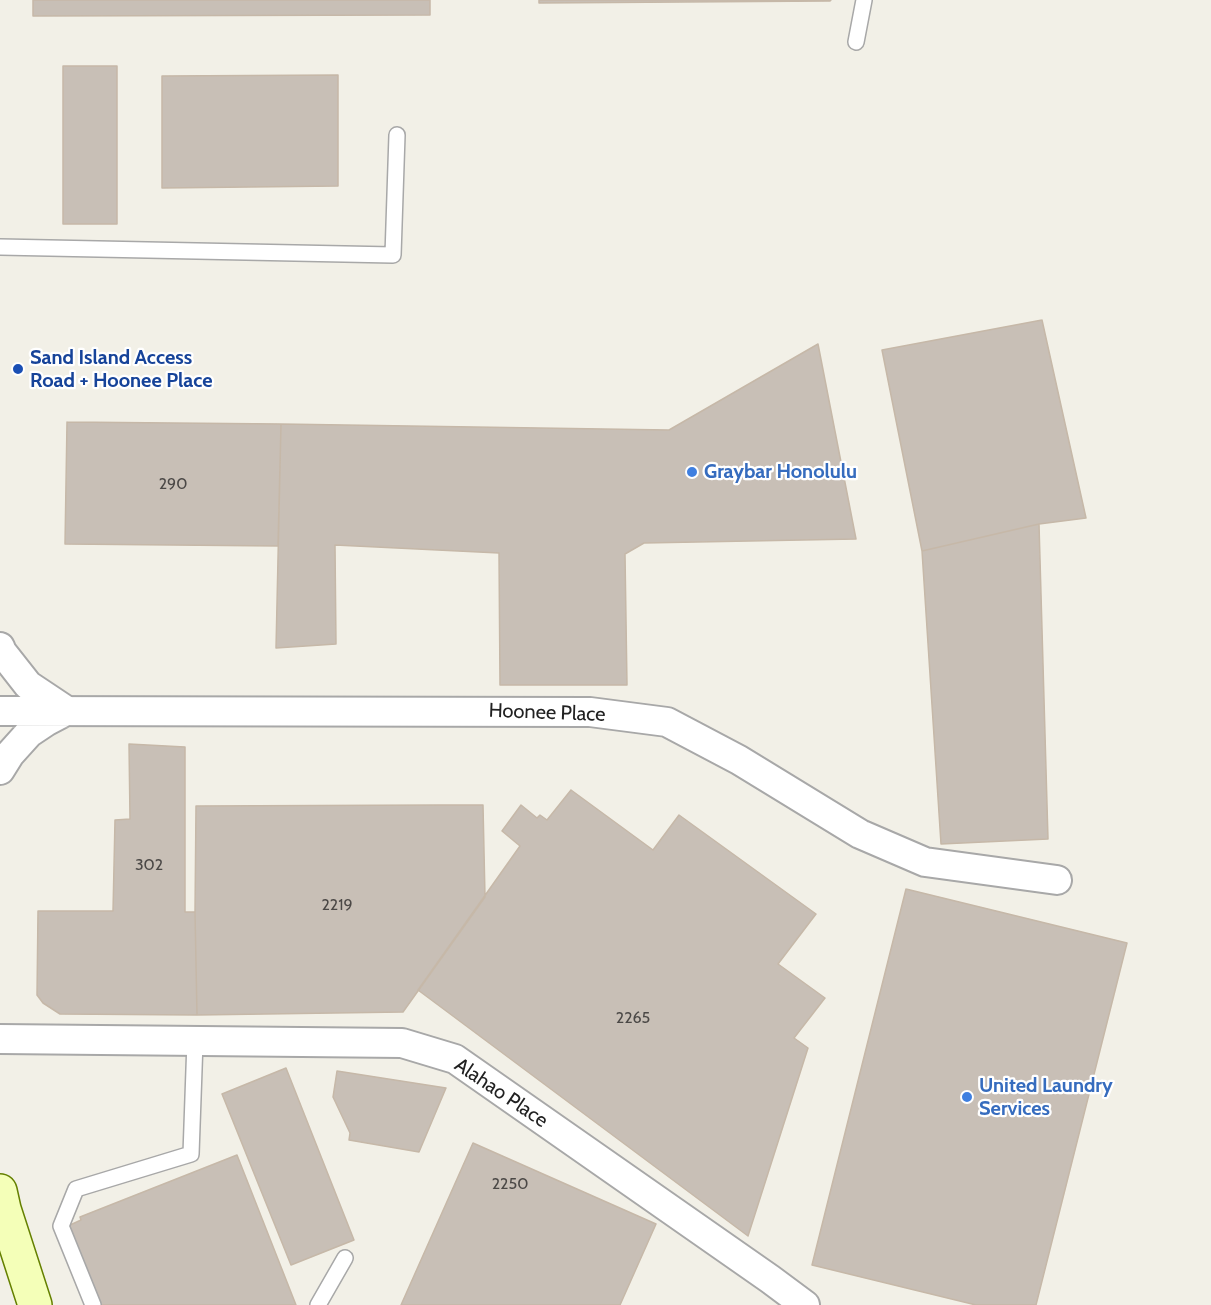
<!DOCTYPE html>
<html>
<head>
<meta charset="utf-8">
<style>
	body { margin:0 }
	canvas { display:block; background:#f2f0e7 }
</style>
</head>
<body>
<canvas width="1211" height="1305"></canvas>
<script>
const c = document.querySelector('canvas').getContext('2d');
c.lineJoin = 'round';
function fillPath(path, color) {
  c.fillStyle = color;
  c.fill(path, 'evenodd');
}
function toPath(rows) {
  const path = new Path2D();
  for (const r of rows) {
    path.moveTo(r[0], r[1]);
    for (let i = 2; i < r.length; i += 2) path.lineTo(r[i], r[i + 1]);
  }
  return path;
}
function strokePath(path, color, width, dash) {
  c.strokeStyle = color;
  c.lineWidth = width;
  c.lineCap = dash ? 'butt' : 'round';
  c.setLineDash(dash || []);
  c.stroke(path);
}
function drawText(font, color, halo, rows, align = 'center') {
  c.font = font + ' Cabin,sans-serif';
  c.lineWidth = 4.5;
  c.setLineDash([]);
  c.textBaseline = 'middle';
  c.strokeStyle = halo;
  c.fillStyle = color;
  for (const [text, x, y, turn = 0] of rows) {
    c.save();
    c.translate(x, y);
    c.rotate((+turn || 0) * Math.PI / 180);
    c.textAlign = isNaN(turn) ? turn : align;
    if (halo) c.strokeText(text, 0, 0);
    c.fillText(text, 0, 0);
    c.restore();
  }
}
const building = toPath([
	[33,0,430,0,430,15,33,16,33,0],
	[539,0,831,0,830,1,539,3,539,0],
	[63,66,117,66,117,224,63,224,63,66],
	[338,75,338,186,162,188,162,76,338,75],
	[1042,320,1086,518,1039,524,922,551,882,350,1042,320],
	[818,344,856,539,644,543,625,554,627,685,500,685,499,553,335,545,336,644,276,648,281,424,669,430,818,344],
	[67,422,281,424,278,546,65,544,67,422],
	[1039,524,1048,839,941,844,922,551,1039,524],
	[129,744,185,747,185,912,195,912,197,1015,60,1014,43,1003,37,995,38,911,113,911,115,820,130,819,129,744],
	[571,790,653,850,679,815,816,914,778,964,825,998,794,1038,808,1048,748,1236,418,990,520,846,502,831,521,805,537,818,540,815,547,820,571,790],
	[438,805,483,805,485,897,403,1012,197,1015,195,912,196,806,438,805],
	[906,889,1127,943,1036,1305,976,1305,812,1265,906,889],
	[286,1068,354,1240,291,1265,222,1094,286,1068],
	[337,1071,446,1088,419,1152,349,1140,350,1133,333,1097,337,1071],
	[473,1143,656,1224,620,1305,401,1305,473,1143],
	[237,1155,296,1305,99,1305,68,1226,81,1220,80,1217,237,1155]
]);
fillPath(building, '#c8bfb6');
strokePath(building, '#c6b8a8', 1.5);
const lane = toPath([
	[856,42,864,0],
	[0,247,393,255,397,135],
	[93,1305,61,1226,76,1189,191,1154,195,1041],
	[318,1305,345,1258]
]);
const street = toPath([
	[0,647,2,652,28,685,67,711],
	[0,711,590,712,667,722,739,760,860,834,925,862,1057,880],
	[0,770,10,754,29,733,47,721,66,711],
	[0,1039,402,1043,455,1059,770,1279,805,1305]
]);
const secondary = toPath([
	[0,1191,4,1209,35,1305]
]);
strokePath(lane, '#a8a8a8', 18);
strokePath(street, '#a8a8a8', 32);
strokePath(secondary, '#658000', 36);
strokePath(lane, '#fff', 15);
strokePath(street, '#fff', 28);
strokePath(secondary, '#f4ffb8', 33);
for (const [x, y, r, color] of [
	[18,369,6,"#1a4fb4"],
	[692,472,6,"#3f7fe0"],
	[967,1097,6,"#3f7fe0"]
]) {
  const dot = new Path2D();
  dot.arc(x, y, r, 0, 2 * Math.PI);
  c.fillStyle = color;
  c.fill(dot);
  strokePath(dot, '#fff', 2);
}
drawText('16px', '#4b4846', null, [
	["290",173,484],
	["302",149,865],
	["2219",337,905],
	["2265",633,1018],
	["2250",510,1184]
]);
drawText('bold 20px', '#164399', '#fff', [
	["Sand Island Access",30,358],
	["Road + Hoonee Place",30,381]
], 'left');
drawText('bold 20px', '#366cbe', '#fff', [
	["Graybar Honolulu",704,472],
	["United Laundry",979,1086],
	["Services",979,1109]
], 'left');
drawText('20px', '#212121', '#fff', [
	["Hoonee Place",547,713,2],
	["Alahao Place",501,1093,34]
]);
</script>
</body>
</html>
